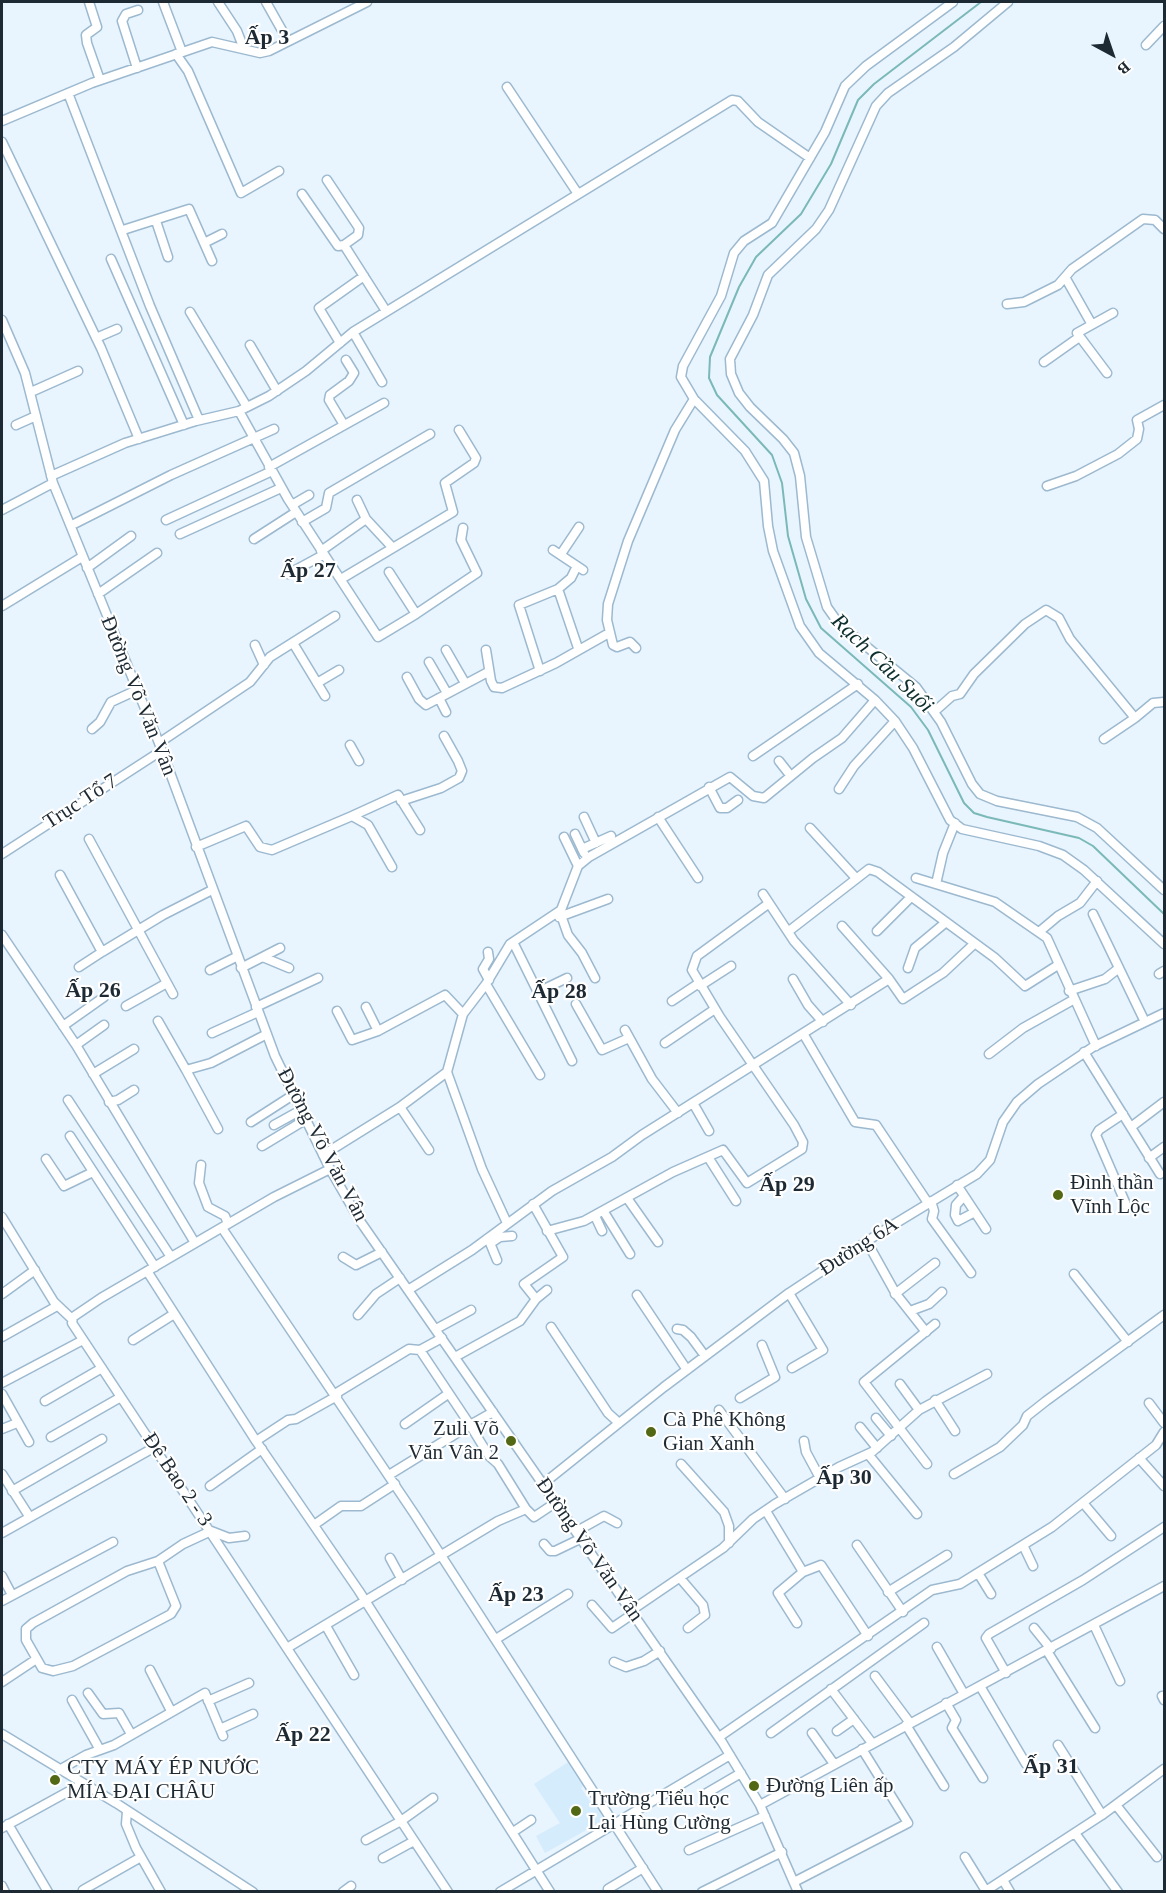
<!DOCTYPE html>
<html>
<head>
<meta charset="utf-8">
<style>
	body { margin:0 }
	#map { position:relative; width:1166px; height:1893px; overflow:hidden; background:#e8f4fe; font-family:Georgia,serif }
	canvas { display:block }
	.frame { position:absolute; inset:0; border:3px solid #1e2a33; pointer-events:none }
	.north { position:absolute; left:1082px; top:24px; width:60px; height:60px; -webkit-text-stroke:4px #fff; paint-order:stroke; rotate:140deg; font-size:16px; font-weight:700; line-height:24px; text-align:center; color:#1e2a33 }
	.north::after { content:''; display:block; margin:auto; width:21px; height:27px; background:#1e2a33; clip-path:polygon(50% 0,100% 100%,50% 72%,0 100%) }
</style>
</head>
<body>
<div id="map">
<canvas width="1166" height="1893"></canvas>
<div class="frame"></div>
<div class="north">B</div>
</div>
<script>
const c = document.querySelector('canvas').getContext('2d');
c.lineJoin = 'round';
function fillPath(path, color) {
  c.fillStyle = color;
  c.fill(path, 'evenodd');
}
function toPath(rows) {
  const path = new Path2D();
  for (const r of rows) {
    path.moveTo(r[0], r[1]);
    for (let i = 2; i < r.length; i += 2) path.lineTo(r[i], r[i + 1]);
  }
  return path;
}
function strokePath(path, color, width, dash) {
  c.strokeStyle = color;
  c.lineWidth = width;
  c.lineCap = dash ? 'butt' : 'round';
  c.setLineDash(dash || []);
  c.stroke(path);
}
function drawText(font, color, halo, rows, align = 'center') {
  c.font = font + ' Georgia,serif';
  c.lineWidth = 4.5;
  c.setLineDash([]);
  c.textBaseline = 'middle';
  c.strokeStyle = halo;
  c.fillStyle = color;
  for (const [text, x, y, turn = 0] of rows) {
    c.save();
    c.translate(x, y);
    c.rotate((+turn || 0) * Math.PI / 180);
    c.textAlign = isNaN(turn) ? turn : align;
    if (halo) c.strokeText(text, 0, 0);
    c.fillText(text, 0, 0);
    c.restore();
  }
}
fillPath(toPath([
	[570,1761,585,1785,581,1788,591,1803,596,1804,606,1819,545,1853,536,1836,560,1823,534,1784]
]), '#d5ecfd');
strokePath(toPath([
	[981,2,874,84,858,100,831,164,801,214,756,257,739,287,710,357,709,378,717,395,772,455,782,483,788,536,806,599,821,628,911,707,928,730,964,803,974,813,987,817,1079,838,1093,846,1164,914]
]), '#7ab9b8', 2);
const minor = toPath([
	[89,2,97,27,86,35,87,43,100,80],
	[163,2,182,52],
	[218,2,237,31,244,49],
	[266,2,288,41],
	[953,2,866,66,845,86,825,132,772,223,744,241,734,253,721,296,683,366,681,377,694,399,745,451,764,481,768,526,773,551,800,626,819,653,875,700,895,721,913,748,950,820,962,829,1039,846,1063,855,1084,870,1164,944],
	[1008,2,954,47,888,93,876,106,829,210,816,229,768,275,753,315,730,359,731,374,739,393,750,407,783,439,794,453,800,476,806,537,827,607,839,624,916,687,941,722,972,784,980,794,997,801,1077,817,1097,828,1164,890],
	[1146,45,1164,26],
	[176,54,188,71,241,193,279,171],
	[137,68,122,21,126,14,138,10],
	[507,87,578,194],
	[68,93,150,306,199,420],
	[2,121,92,83,212,42,260,53,269,51,367,2],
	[2,142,101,348,139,439],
	[302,194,338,246,344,245,358,235,359,228,327,180],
	[156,221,168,257],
	[123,230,189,209,212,261],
	[204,243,222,234],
	[344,245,386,311],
	[111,259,184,425],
	[1065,277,1091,323],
	[1007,304,1024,302,1058,285,1072,269,1143,219,1155,220,1164,229],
	[190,312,247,407],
	[2,320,25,373,53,483,159,743,275,1056,330,1169,360,1221,722,1742,760,1805,798,1892],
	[353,332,382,382],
	[96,338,117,329],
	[340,343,319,308,364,276],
	[250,345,277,391],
	[1044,362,1078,338],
	[1107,373,1077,333,1113,313],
	[31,392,78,371],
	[239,411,288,499,378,637,416,614,389,572],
	[16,425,36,416],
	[344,425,329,400,330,395,349,381,354,373,346,360],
	[269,467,384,403],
	[51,476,125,443,196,421,239,411,269,396,306,371,353,332,732,100,738,101,758,122,810,158],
	[1047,486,1076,476,1118,454,1137,439,1139,429,1137,420,1164,405],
	[357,500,366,519,392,547],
	[292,505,309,495],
	[2,510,53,483],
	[166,520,272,471],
	[302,522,326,508,329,493,430,434],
	[72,525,171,475,274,429],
	[180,534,281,488],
	[254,539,296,512],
	[553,550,583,570],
	[321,551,366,519],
	[561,554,579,527],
	[87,568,131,536],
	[288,574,323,555],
	[341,579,453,512,445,483,474,463,476,458,459,430],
	[558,589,578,648],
	[98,594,157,553],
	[2,606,82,557],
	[416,614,477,573,461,540,463,528],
	[293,643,325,696],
	[255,645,264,665],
	[636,648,630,642,617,647,613,645,607,620,608,604,628,541,675,430,694,399],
	[446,650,465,683],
	[486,650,491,681,494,687,502,688,556,663,609,633],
	[429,662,447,693],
	[540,671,519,605,558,589,571,578,577,566],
	[407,677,419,699,426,705,488,672],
	[317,683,339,670],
	[439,698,446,712],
	[934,712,952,696,960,694,974,674,1025,624,1046,610,1059,618,1070,639,1135,718,1153,703,1164,702],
	[92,729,100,722,111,702,137,690],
	[1104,739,1135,718],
	[159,743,250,682,270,657,335,616],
	[350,745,359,761],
	[753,756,858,684],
	[779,761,790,775],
	[709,787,720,808,727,808,738,800],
	[839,789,854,766,895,721],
	[401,801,441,788,459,778,462,771,458,761,444,736],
	[352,816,398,795,420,830],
	[584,817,596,843],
	[658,817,698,878],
	[810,828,855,877],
	[575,834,584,853],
	[564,837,578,866],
	[89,839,173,994],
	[196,847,246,826,260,847,272,850,352,816,368,825,392,867],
	[582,849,611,836],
	[2,854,161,751],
	[60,875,102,952,163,915,212,890],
	[916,878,995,902,1047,938,1096,1046],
	[936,884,943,853,955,823],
	[763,894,794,941,851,1005],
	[1093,914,1145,1022],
	[559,917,608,899],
	[562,918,568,935,582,953,595,978],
	[842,926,889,979],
	[789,931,869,869,878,872,995,958,1025,986,1058,965],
	[877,931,911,897],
	[1039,932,1058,916,1080,903,1097,881],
	[2,935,76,1045,195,1243],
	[513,942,572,1061],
	[488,952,489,959,483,969,489,980],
	[265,958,289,968],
	[79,967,102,952],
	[241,968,280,948],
	[908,968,915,948,945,923],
	[210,970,236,957],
	[1159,974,1164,971],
	[793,979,808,1005,823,1022],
	[486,984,540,1075],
	[700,986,731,966],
	[540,991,567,978],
	[1069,991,1105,979,1119,968],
	[672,1001,699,983],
	[576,1004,602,1050,629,1038],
	[126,1006,167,983],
	[256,1007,318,978],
	[366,1007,378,1031],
	[337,1011,352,1040,378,1031,445,995,463,1014],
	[158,1021,186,1070,211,1063,267,1034],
	[63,1026,104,997],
	[625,1030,652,1079,678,1113],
	[212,1033,258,1012],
	[804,1035,855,1122,876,1125,928,1203],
	[665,1043,715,1009],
	[76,1045,104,1025],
	[1084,1052,1160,1174],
	[989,1054,1023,1028,1073,1000],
	[186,1070,218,1129],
	[447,1072,482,1169,507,1223],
	[93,1074,134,1049],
	[68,1100,171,1257],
	[109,1102,118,1100,134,1090],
	[693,1103,709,1131],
	[400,1107,429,1150],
	[1123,1114,1099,1130,1096,1135,1128,1209],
	[251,1122,293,1095],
	[274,1125,301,1110],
	[1131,1127,1164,1102],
	[70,1136,155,1267],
	[262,1146,305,1120],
	[323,1155,400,1107,447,1072,463,1014,486,984,510,944,561,910,578,866,589,857,730,777,753,796,764,798,813,758,842,738,875,700],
	[708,1157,736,1201],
	[1149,1158,1164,1147],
	[46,1159,64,1186,93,1172],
	[201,1165,199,1183,208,1207,225,1216,228,1224],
	[330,1169,274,1197,101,1298,73,1317,72,1323,448,1892],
	[957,1185,986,1229],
	[964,1196,956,1205,955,1215,958,1221,975,1212],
	[627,1198,658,1242],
	[931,1201,934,1211,932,1219,971,1273],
	[533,1204,563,1257,524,1284,536,1299],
	[604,1212,630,1254],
	[595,1216,602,1231],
	[2,1217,54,1302,72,1319],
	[222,1228,415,1515,658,1892],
	[547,1231,584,1221,673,1172,723,1150,747,1183,802,1149,803,1142,794,1125,720,1017,692,970,697,956,768,904],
	[488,1238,497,1260],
	[867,1242,896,1294,926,1332],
	[491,1243,500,1237,512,1236],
	[343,1257,356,1265,382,1252],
	[147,1271,256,1441,359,1591,550,1892],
	[1074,1274,1128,1342],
	[408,1290,472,1250,552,1191,612,1157,642,1135,889,979,903,999,943,973,974,944],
	[789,1293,823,1350,792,1368],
	[2,1294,35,1270],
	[895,1294,935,1263],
	[637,1295,687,1370],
	[910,1311,929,1304,942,1292],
	[358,1315,376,1294,400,1278],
	[551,1327,608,1413,619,1423],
	[436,1329,471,1310],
	[677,1329,683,1330,691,1337,705,1356],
	[2,1337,57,1306],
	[133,1340,174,1314],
	[455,1357,520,1321,536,1299,547,1290],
	[2,1383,83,1340],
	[900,1384,919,1410],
	[2,1394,29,1442],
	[335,1394,409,1349,420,1350,442,1338],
	[740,1398,775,1377,762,1345],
	[935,1400,955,1431],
	[45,1401,102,1368],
	[1149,1403,1164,1423],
	[719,1410,785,1499],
	[493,1412,470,1425,489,1456,498,1464,526,1509],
	[876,1418,891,1436],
	[405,1424,448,1394],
	[860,1427,877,1448],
	[2,1429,17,1423],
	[51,1437,121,1397],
	[256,1441,288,1420,296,1419,337,1396],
	[804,1441,806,1452,820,1478],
	[868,1454,917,1514],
	[1139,1458,1164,1486],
	[681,1464,724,1512,729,1526,729,1543],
	[927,1464,864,1382,935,1324],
	[2,1474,29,1516],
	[954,1474,1000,1447,1023,1425,1027,1416,1046,1401,1164,1315],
	[389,1475,470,1425,420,1350],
	[543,1484,664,1387,789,1293,878,1234,977,1174,990,1160,1003,1122,1017,1102,1038,1084,1093,1047,1164,1013],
	[210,1486,262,1449],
	[12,1491,102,1439],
	[1084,1504,1111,1536],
	[766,1511,803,1572],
	[314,1525,341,1506,361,1506,395,1484],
	[577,1531,604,1516,617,1523],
	[2,1533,155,1447],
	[544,1544,550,1551,555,1551,582,1538],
	[857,1545,903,1612],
	[1023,1545,1033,1566],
	[390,1558,402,1580],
	[158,1561,176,1606,171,1614,73,1666,53,1671,42,1668,26,1640,26,1629,33,1623,127,1571,158,1561,183,1544,211,1531,229,1538,245,1536],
	[978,1573,991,1594],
	[2,1576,12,1595],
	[680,1578,703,1605,705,1615,688,1628],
	[888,1592,947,1555],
	[2,1601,113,1542],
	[592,1605,612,1628,634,1613],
	[632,1610,723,1548,753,1519,775,1504,839,1467,872,1452,919,1410,987,1374],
	[797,1623,778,1593,803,1572,821,1565,868,1636],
	[1094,1625,1120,1681],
	[326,1626,354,1675],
	[1034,1628,1051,1649],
	[496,1639,568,1594],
	[937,1647,964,1694],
	[287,1648,498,1521,526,1509,534,1517,555,1503],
	[1047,1651,1095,1728],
	[614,1662,626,1667,644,1661,660,1651],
	[150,1670,171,1711],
	[1006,1673,986,1638,989,1634,1083,1580,1164,1527],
	[875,1676,910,1723],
	[2,1682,35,1660],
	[980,1686,1026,1764],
	[831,1689,872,1743],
	[88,1693,103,1714,119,1713,131,1734],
	[1162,1696,1164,1700],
	[72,1700,100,1750],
	[208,1701,249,1683],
	[946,1703,956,1720,952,1728,983,1778],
	[906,1725,944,1786],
	[220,1729,253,1714],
	[837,1731,854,1719],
	[771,1733,924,1623],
	[812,1733,834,1764],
	[2,1734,116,1803,253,1892],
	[719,1737,932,1590,960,1584,1052,1527,1156,1445,1164,1432],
	[1058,1745,1102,1815],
	[59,1770,86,1755,114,1745,205,1693,223,1736],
	[705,1794,741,1773],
	[760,1805,1164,1586],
	[1116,1805,1157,1857],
	[127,1811,126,1824,136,1848,161,1892],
	[8,1824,48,1892],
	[2,1828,82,1784],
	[513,1832,531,1820],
	[1075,1833,1118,1892],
	[366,1840,401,1821,433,1798],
	[689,1850,765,1816],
	[965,1857,986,1891],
	[383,1858,414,1841],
	[1003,1880,1010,1892],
	[794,1882,908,1823,862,1749],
	[2,1886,5,1892],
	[608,1889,643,1868],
	[83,1890,141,1857],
	[343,1892,351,1886],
	[500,1892,730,1755],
	[702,1892,782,1852],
	[984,1892,1102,1815,1164,1769]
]);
strokePath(minor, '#9cb9cf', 11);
strokePath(minor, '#fff', 8);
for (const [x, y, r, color] of [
	[1058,1195,6,"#536815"],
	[651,1432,6,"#536815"],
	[511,1441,6,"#536815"],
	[55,1780,6,"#536815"],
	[754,1786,6,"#536815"],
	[576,1811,6,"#536815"]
]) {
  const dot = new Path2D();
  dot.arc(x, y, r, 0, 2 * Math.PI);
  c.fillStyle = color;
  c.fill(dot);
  strokePath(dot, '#fff', 2);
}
drawText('21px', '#1e2a33', '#fff', [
	["Đường Võ Văn Vân",138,696,68],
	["Trục Tổ 7",81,802,-33],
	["Đường Võ Văn Vân",322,1145,62],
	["Đường 6A",859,1247,-33],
	["Đê Bao 2 - 3",177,1480,56],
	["Đường Võ Văn Vân",589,1550,55]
]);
drawText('21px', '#1e2a33', '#fff', [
	["Đình thần",1070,1183],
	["Vĩnh Lộc",1070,1207],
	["Cà Phê Không",663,1420],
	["Gian Xanh",663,1444],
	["Zuli Võ",499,1429,"right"],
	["Văn Vân 2",499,1453,"right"],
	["CTY MÁY ÉP NƯỚC",67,1768],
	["MÍA ĐẠI CHÂU",67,1792],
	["Đường Liên ấp",766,1786],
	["Trường Tiểu học",588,1799],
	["Lại Hùng Cường",588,1823]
], 'left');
drawText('bold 22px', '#1e2a33', '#fff', [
	["Ấp 3",267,38],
	["Ấp 27",308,571],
	["Ấp 26",93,991],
	["Ấp 28",559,992],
	["Ấp 29",787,1185],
	["Ấp 30",844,1478],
	["Ấp 23",516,1595],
	["Ấp 22",303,1735],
	["Ấp 31",1051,1767]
]);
drawText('italic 22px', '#0f2f2f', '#fff', [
	["Rạch Cầu Suối",882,664,44]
]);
</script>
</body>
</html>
